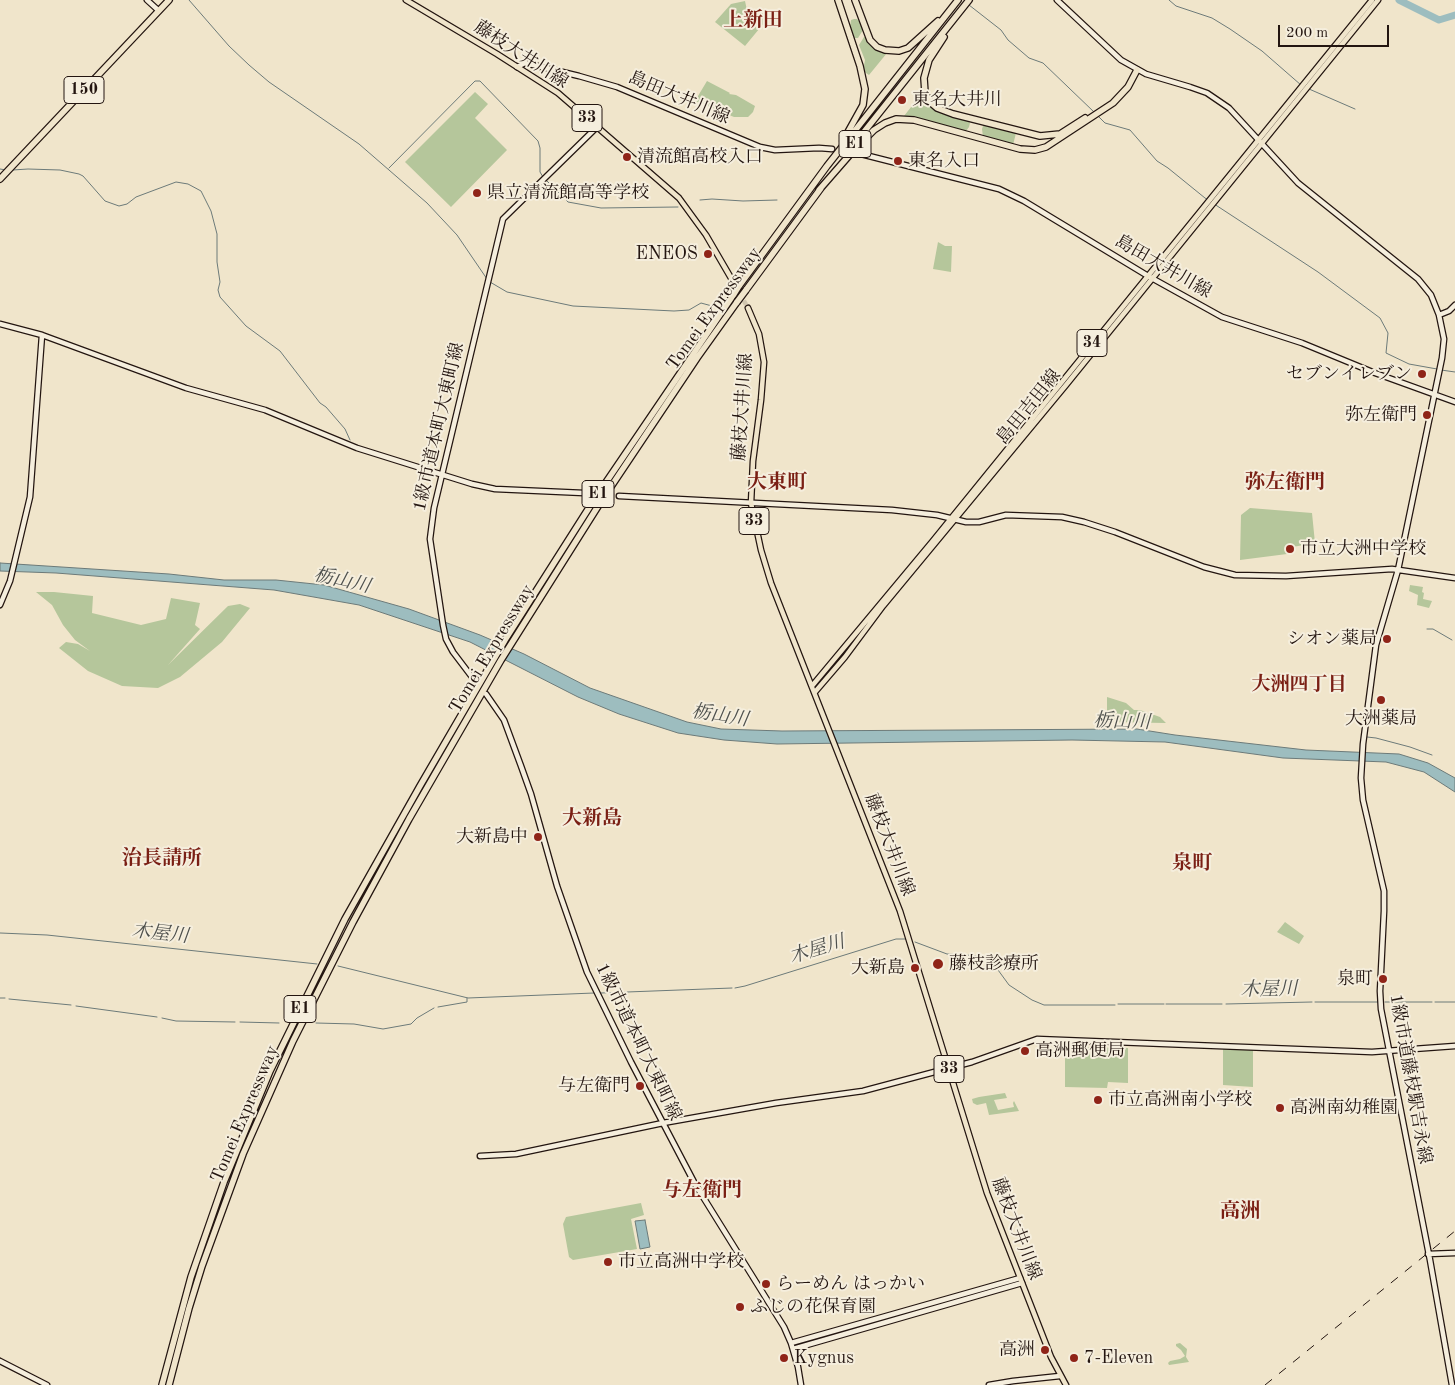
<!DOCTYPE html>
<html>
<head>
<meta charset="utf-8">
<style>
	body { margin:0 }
	#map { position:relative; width:1455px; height:1385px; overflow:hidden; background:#f0e5cb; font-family:"Old Standard TT",serif }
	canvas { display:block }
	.scale { position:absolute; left:1278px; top:25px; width:111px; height:22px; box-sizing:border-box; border:2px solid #231510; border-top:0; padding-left:6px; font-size:15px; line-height:18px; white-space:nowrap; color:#231510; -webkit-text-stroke:4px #f5eedd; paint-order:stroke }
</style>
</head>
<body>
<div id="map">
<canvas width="1455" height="1385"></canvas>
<div class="scale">200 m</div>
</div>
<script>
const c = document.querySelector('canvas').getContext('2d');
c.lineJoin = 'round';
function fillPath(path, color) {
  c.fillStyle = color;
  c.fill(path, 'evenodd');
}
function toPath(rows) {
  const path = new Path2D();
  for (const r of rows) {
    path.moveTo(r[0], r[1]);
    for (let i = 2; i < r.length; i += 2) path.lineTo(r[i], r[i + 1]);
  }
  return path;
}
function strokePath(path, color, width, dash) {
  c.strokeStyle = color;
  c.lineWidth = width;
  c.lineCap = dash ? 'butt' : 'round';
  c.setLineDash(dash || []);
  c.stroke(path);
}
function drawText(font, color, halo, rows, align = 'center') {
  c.font = font + ' "Old Standard TT","Noto Serif JP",serif';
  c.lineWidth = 4;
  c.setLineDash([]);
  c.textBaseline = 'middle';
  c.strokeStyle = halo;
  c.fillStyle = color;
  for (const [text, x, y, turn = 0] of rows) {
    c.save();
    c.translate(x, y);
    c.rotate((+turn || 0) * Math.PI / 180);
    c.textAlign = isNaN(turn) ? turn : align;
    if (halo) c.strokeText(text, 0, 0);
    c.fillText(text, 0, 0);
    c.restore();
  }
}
fillPath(toPath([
	[745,1,748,15,765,13,769,17,745,46,715,22,731,4],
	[854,19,857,19,861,23,863,30,858,38,854,38,850,27,851,20],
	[864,37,866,37,876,48,887,53,869,75,863,71,865,60,859,45],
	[707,81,730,93,729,94,736,95,755,106,753,112,748,117,734,117,695,101],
	[475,92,488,104,475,118,507,150,451,207,405,162],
	[922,93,930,105,967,119,970,123,969,127,966,131,904,116],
	[987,125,1016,133,1013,145,983,137,982,129,983,126],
	[938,242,945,246,952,246,951,272,933,269],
	[1250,508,1312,513,1315,543,1287,548,1287,554,1240,560,1241,515],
	[1410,585,1423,587,1422,592,1424,593,1423,599,1432,601,1429,608,1417,605,1418,595,1409,591],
	[36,592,54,592,93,596,92,613,141,625,166,619,171,598,200,603,195,625,200,629,168,665,228,606,240,604,250,608,222,642,180,677,158,688,122,686,88,671,59,648,66,642,78,644,90,651,75,640,63,625,52,605],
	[1107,697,1126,703,1134,710,1140,710,1160,717,1166,723,1107,722],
	[1285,922,1304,936,1299,944,1277,932],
	[1065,1047,1128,1048,1128,1083,1108,1082,1107,1088,1065,1087],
	[1223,1049,1253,1050,1253,1087,1223,1085],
	[1005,1093,1007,1098,994,1100,998,1110,1014,1107,1013,1103,1014,1101,1019,1111,989,1115,986,1103,977,1105,973,1103,972,1099,979,1097],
	[641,1203,644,1215,631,1219,637,1249,573,1260,569,1257,563,1224,566,1217],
	[1180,1343,1187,1349,1186,1357,1189,1362,1169,1365,1168,1363,1170,1361,1180,1359,1185,1356,1181,1350,1176,1346,1176,1344]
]), '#b5c69b');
const water = toPath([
	[0,563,169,574,224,580,276,580,324,585,409,609,480,635,524,654,590,688,687,722,721,729,782,731,1137,729,1175,735,1306,750,1399,754,1428,763,1455,778,1455,792,1424,772,1386,762,1283,758,1165,742,1072,740,777,744,724,740,678,733,619,714,578,697,470,642,359,605,274,590,56,573,0,571,0,563],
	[645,1220,650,1247,640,1249,635,1221,645,1220]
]);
fillPath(water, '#9dbdbf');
strokePath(water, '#6c7a79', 1);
strokePath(toPath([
	[189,0,229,46,249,65,269,82,359,144,427,203,457,235,487,279],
	[1169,0,1176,6,1212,18,1230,29,1262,51,1301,85],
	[969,5,1001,30,1008,40,1029,58,1043,63,1094,112],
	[1309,89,1355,109],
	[1097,115,1105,123,1130,130,1157,161,1168,168,1205,198,1318,272,1380,318,1388,333,1386,353,1409,364,1437,369],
	[389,168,475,81,480,81,538,141,540,148,540,172,543,177],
	[0,169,6,170],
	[13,170,28,169,60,170,79,174,83,176,105,201,119,206,127,204,136,197,176,182,188,184,201,191,211,211,217,234,217,262,220,282,218,290,220,297,246,326,280,351,320,403,326,407,345,429,350,440],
	[546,180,568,202,601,208,678,207],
	[700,200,712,199,743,201,777,200],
	[490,282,507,292,573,306,674,311,689,310,701,303,712,306],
	[1441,370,1455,372],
	[1427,629,1433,629,1452,640],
	[1367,737,1376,738,1410,747,1432,755],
	[0,933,47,935,317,964],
	[915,942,947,954,983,956,990,959,1009,985,1032,1000,1044,1005,1115,1005],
	[338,966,468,998,594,993],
	[735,988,745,986,896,939,906,939],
	[601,993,732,988],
	[0,998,5,998],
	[9,999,71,1005],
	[1315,1002,1378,1002],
	[1385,1002,1432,1002],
	[1435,1002,1455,1002],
	[1118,1004,1164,1004],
	[1166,1004,1222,1004],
	[1226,1004,1312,1002],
	[76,1006,157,1017],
	[438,1007,467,1002,467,998],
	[162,1018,176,1021,235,1022],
	[240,1022,279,1023],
	[316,1023,354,1024,383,1029,411,1024,417,1018,434,1008]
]), '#6c7a79', 1);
strokePath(toPath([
	[1399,0,1439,20,1455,15]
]), '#9dbdbf', 7);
strokePath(toPath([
	[837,150,861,154],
	[584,493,619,496]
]), '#d1c6af', 4.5, [4.5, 2]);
strokePath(toPath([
	[731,278,748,308]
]), '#d1c6af', 4.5, [4.5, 2]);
const secondary = toPath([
	[147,0,158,10],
	[1057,0,1121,60,1146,74,1190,87,1207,93,1229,108,1298,183,1418,279,1431,295,1439,315,1444,339,1442,358,1398,570,1376,645,1363,744,1361,778,1363,800,1384,891,1384,911,1380,991,1381,1009,1430,1260,1452,1385],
	[517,67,525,63,579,76,617,87,760,147,775,150,819,148,832,149],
	[861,154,999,189,1024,201,1148,276,1222,317,1302,343,1375,373,1455,402],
	[1439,315,1449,311,1455,305],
	[0,324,42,335,186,388,265,410,357,448,472,484,495,489,584,493],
	[619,496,892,510,937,515,966,522,979,522,1006,515,1062,517,1084,522,1115,532,1204,567,1235,575,1286,576,1392,569,1455,578],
	[0,605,10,581,30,497,42,335],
	[475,681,453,652,446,639,443,625,430,539,434,508,503,219,597,127],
	[486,694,504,720,521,766,531,794,557,886,587,972,631,1062,695,1184,784,1327,791,1343,798,1367,801,1385],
	[480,1156,516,1154,663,1123,776,1103,863,1091,972,1062,1037,1039,1372,1052,1455,1046],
	[1428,1254,1455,1253],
	[791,1343,1020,1278],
	[793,1349,1022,1283],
	[0,1361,47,1385],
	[989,1385,1013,1381,1060,1376]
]);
const primary = toPath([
	[406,0,497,54,558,93,679,198,706,235,731,278],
	[748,308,759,334,764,362,761,400,753,461,751,503,761,550,771,583,900,911,987,1193,1051,1357,1066,1385],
	[812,686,932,542,1372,0],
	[815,692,845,657,883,606,1066,385,1378,0]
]);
const highway = toPath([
	[838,0,860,66,865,89,863,105,843,141],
	[855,0,870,40,877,47,885,50,899,51,908,48,938,21],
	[944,37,929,60,924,78,925,93,930,102,937,108,953,114,1040,136,1060,134,1085,118],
	[852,147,969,0],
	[0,179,169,0],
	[819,190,853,151,874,130,885,123,896,119,914,120,1020,149,1035,150,1046,147,1113,103,1128,87,1137,70],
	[739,286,827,166,958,0],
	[746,290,821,188],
	[162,1385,191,1277,224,1182,270,1071,345,919,420,786,505,640,594,500,734,294],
	[169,1385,189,1308,202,1266,243,1154,293,1041,353,922,409,819,501,660,600,503,697,358,737,302]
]);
strokePath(secondary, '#231510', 7);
strokePath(primary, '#231510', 7);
strokePath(highway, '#231510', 8);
strokePath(secondary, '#f5eedd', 4.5);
strokePath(primary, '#f0e5cb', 4.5);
strokePath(highway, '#f0e5cb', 5.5);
strokePath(toPath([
	[1265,1385,1455,1231]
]), '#231510', 1, [9, 9]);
const highwayBridge = toPath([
	[734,294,739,286],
	[737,302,746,290]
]);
strokePath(highwayBridge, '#231510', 8, []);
strokePath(highwayBridge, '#f0e5cb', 5.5);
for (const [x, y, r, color] of [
	[902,100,5,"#8f2418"],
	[627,157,5,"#8f2418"],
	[898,161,5,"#8f2418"],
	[477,193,5,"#8f2418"],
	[708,254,5,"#8f2418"],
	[1422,374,5,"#8f2418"],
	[1427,415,5,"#8f2418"],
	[1290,549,5,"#8f2418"],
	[1387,639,5,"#8f2418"],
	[1381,700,5,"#8f2418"],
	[538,837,5,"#8f2418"],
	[938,964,6,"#8f2418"],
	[915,968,5,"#8f2418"],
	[1383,979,5,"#8f2418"],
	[1025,1051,5,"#8f2418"],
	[640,1086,5,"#8f2418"],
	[1098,1100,5,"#8f2418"],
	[1280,1108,5,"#8f2418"],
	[608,1262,5,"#8f2418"],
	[766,1284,5,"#8f2418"],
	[740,1307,5,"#8f2418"],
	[1045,1350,5,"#8f2418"],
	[784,1358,5,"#8f2418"],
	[1074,1358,5,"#8f2418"]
]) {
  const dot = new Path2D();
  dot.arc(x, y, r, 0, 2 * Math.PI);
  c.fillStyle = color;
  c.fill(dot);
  strokePath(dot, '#f5eedd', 2);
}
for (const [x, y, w] of [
	[84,90,40],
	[587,118,30],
	[855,144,32],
	[1092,343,30],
	[598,494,32],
	[754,521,30],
	[300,1009,32],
	[949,1069,30]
]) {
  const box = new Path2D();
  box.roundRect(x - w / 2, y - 13.5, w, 27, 4);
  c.fillStyle = '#f5eedd';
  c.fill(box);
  strokePath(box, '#231510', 1);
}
drawText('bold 16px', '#231510', null, [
	["150",84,90],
	["33",587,118],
	["E1",855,144],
	["34",1092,343],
	["E1",598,494],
	["33",754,521],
	["E1",300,1009],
	["33",949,1069]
]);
drawText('18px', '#231510', '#f5eedd', [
	["藤枝大井川線",521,55,33],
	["島田大井川線",679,98,23],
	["島田大井川線",1163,267,30],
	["Tomei Expressway",714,309,-54],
	["藤枝大井川線",743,407,-86],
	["島田吉田線",1029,407,-51],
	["1級市道本町大東町線",439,427,-77],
	["Tomei Expressway",492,649,-59],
	["藤枝大井川線",889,845,69],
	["1級市道本町大東町線",638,1042,64],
	["1級市道藤枝駅吉永線",1410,1079,80],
	["Tomei Expressway",245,1114,-67],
	["藤枝大井川線",1016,1229,69]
]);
drawText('18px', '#231510', '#f5eedd', [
	["東名大井川",912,100],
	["清流館高校入口",637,157],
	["東名入口",908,161],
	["県立清流館高等学校",487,193],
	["ENEOS",698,254,"right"],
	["セブンイレブン",1412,374,"right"],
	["弥左衛門",1417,415,"right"],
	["市立大洲中学校",1300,549],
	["シオン薬局",1377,639,"right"],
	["大洲薬局",1381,719,"center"],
	["大新島中",528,837,"right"],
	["藤枝診療所",949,964],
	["大新島",905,968,"right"],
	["泉町",1373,979,"right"],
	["高洲郵便局",1035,1051],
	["与左衛門",630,1086,"right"],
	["市立高洲南小学校",1108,1100],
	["高洲南幼稚園",1290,1108],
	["市立高洲中学校",618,1262],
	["らーめん はっかい",776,1284],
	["ふじの花保育園",750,1307],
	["高洲",1035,1350,"right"],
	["Kygnus",794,1358],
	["7-Eleven",1084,1358]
], 'left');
drawText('italic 19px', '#4e504d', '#f5eedd', [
	["栃山川",342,581,13],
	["栃山川",720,716,9],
	["栃山川",1122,722,2],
	["木屋川",160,934,6],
	["木屋川",817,950,-17],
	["木屋川",1269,990,-1]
]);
drawText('bold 19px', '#7a1f14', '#f5eedd', [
	["大洲四丁目",1299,685]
]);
drawText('bold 20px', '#7a1f14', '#f5eedd', [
	["上新田",753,21],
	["大東町",777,483],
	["弥左衛門",1285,483],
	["大新島",592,819],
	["治長請所",162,859],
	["泉町",1192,864],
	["与左衛門",702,1191],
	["高洲",1240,1212]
]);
</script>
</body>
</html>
